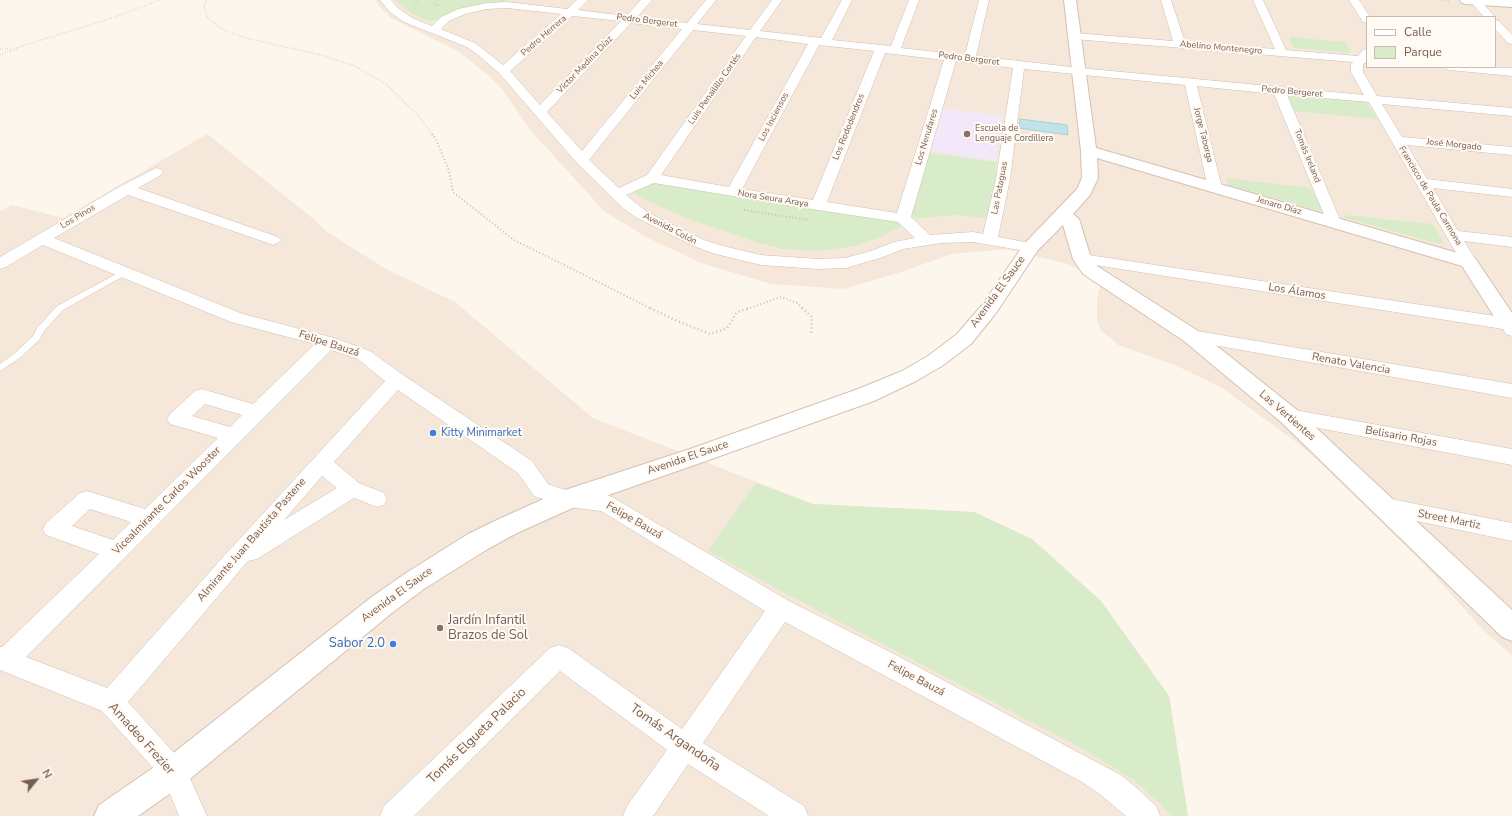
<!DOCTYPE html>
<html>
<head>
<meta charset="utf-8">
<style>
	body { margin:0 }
	#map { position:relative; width:1512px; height:816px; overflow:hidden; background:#fdf6ec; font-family:"Nunito Sans",sans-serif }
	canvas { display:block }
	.legend { position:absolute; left:1366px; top:16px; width:130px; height:52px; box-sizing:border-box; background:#fffaf3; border:1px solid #cabbb1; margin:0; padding:5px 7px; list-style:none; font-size:12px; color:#7a5c4d }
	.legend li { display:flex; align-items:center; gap:8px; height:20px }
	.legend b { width:20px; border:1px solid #cabbb1 }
	.north { position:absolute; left:16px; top:760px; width:40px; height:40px; -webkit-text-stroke:3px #fffaf3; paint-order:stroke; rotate:60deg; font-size:11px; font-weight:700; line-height:16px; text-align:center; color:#7a5c4d }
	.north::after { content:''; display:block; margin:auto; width:14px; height:18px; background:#7a5c4d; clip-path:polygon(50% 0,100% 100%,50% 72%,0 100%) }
</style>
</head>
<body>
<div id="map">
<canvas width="1512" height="816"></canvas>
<ul class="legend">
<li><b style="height:5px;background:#fff"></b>Calle</li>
<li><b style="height:11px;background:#d8ecc9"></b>Parque</li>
</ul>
<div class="north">N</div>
</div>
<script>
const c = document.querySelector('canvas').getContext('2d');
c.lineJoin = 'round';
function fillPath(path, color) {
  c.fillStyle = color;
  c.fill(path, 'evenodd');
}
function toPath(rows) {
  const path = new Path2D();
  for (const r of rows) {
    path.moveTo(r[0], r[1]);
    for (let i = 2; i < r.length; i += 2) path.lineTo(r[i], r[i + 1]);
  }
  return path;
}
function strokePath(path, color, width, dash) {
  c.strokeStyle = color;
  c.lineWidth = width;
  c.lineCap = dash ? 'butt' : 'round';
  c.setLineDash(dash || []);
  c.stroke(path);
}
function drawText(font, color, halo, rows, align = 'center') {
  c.font = font + ' "Nunito Sans",sans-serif';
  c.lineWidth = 4;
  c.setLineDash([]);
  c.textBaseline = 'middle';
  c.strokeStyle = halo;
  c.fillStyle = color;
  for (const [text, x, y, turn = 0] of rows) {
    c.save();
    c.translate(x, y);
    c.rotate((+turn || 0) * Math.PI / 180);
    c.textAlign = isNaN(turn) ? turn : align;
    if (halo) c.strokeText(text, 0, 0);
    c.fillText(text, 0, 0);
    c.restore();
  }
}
fillPath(toPath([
	[375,0,1512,0,1512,655,1484,631,1421,561,1314,457,1295,441,1222,388,1175,365,1118,345,1101,330,1097,321,1097,299,1100,286,1080,270,1067,264,1007,249,952,254,901,272,844,289,771,284,701,263,646,237,604,211,531,131,502,89,489,76,459,52,391,18,379,6],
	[1367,17,1495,17,1495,67,1367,67],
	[207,134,310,216,327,232,386,269,455,302,593,418,813,504,974,512,1032,539,1101,601,1169,696,1188,816,0,816,0,211,12,205,63,218]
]), '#f5e8da');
fillPath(toPath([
	[940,108,1003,116,996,161,929,151]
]), '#f3e8fa');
fillPath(toPath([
	[395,0,507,0,503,2,476,5,462,8,440,19,431,21,420,18,411,13],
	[1289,37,1345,42,1351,53,1294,48],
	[1285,94,1366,101,1377,119,1293,111],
	[930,153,997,162,992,219,957,215,910,219],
	[1226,178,1311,188,1323,212,1228,185],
	[652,182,896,219,905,225,876,239,850,247,818,251,782,249,759,243,694,221,643,199,636,194,635,191],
	[1344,215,1433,224,1444,243,1439,244,1345,218],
	[756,483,813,504,974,512,1032,539,1101,601,1169,696,1188,816,1173,816,1134,780,1083,749,777,589,708,551]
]), '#d8ecc9');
const water = toPath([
	[1020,119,1067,125,1068,135,1019,128,1020,119]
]);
fillPath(water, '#bfe3e8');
strokePath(water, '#a5d3da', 1);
const lane = toPath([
	[122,271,128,271,129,273,63,310,44,331,40,339,21,357,0,371,0,364,15,353,33,336,37,328,57,306,122,271]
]);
const street = toPath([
	[380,0,391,0,398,8,412,18,432,26,441,17,458,9,487,3,507,2,567,9,577,0,588,0,578,10,626,16,641,0,652,0,637,17,687,23,706,0,716,0,697,24,750,30,772,0,782,0,760,31,821,38,842,0,852,0,832,40,891,46,909,0,919,0,901,48,965,55,979,0,989,0,976,56,1080,68,1364,95,1351,72,1351,65,1353,62,1074,39,1069,36,1074,33,1173,41,1161,0,1171,0,1185,42,1275,49,1253,0,1263,0,1286,50,1358,56,1363,50,1367,49,1367,63,1364,63,1363,65,1363,72,1377,96,1512,108,1512,116,1382,104,1402,137,1512,147,1512,155,1407,145,1427,179,1512,189,1512,197,1433,188,1458,231,1512,237,1512,247,1464,241,1477,262,1475,265,1469,267,1463,265,1369,102,1287,95,1341,222,1339,225,1334,226,1329,225,1327,222,1274,94,1197,86,1222,188,1220,191,1215,192,1210,191,1208,188,1185,85,1024,69,1010,179,998,237,1036,244,1039,247,1036,250,1031,252,973,242,941,243,903,249,883,257,846,268,818,269,761,265,712,253,694,246,637,218,623,208,577,163,499,73,477,54,467,47,404,22,390,12,380,0],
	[507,8,561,14,503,65,475,43,441,29,449,21,465,14,487,9,507,8],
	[572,16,621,21,540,105,510,71,572,16],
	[631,23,682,29,582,151,547,112,631,23],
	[693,30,746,36,647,175,619,188,589,160,693,30],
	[756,37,808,44,729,187,661,175,756,37],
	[819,45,874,51,813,200,742,189,819,45],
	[885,53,944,60,897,213,827,202,885,53],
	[956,61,1013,68,996,179,983,234,973,232,930,235,911,217,956,61],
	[654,183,818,210,898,222,915,238,894,242,871,251,845,258,818,259,761,255,723,246,704,240,647,212,626,195,654,183],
	[1349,0,1359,0,1370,17,1367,17,1367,23,1363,22,1349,0],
	[1469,0,1480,0,1495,17,1484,17,1469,0],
	[1495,20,1499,21,1512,35,1512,44,1508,43,1495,29,1495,20],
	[1444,67,1512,68,1512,76,1450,70,1446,69,1444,67],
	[156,168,161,169,163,172,161,175,138,188,278,237,281,240,278,243,273,245,268,243,128,195,54,238,243,314,334,338,370,351,403,375,532,461,548,484,568,491,605,494,612,497,789,601,896,655,1100,764,1121,775,1139,790,1156,806,1160,816,1126,816,1101,795,1082,782,785,622,703,743,804,806,808,816,769,816,688,764,653,816,623,816,627,806,667,750,560,671,414,816,380,816,384,806,550,648,559,645,568,648,682,729,765,611,601,511,568,507,534,496,518,473,398,390,334,462,359,483,384,493,387,499,384,505,377,507,354,498,257,559,248,561,128,702,183,763,207,816,179,816,165,781,102,711,0,670,0,647,2,647,99,554,46,535,43,529,46,523,80,493,87,491,145,509,218,438,170,424,167,419,170,414,195,391,202,389,253,404,315,344,231,322,43,245,6,267,0,269,0,257,121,186,156,168],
	[331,350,358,359,385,381,224,556,107,688,26,657,331,350],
	[205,404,242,415,230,427,192,416,205,404],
	[322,476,337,488,284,520,322,476],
	[90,509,131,522,113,540,72,526,90,509],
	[1082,254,1509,318,1512,319,1512,336,1506,334,1503,329,1076,262,1074,259,1076,256,1082,254],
	[1191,330,1512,384,1512,398,1185,340,1182,336,1185,332,1191,330],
	[1289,409,1512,449,1512,465,1282,421,1279,416,1282,411,1289,409],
	[1386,498,1512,523,1512,541,1379,513,1375,507,1379,501,1386,498]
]);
const secondary = toPath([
	[1064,0,1076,0,1096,148,1475,258,1512,313,1512,331,1502,329,1462,266,1097,158,1098,178,1090,195,1073,214,1079,219,1091,258,1097,266,1198,331,1297,410,1512,610,1512,641,1502,637,1281,422,1184,341,1083,274,1073,259,1063,225,1038,250,996,313,971,344,942,366,916,381,874,401,706,461,577,506,517,533,486,550,424,589,393,612,185,783,138,816,94,816,99,805,163,761,373,596,406,573,468,534,499,519,559,492,690,449,858,389,902,371,928,356,957,334,982,305,1025,243,1077,189,1082,178,1081,151,1064,0],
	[1460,0,1512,0,1512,7,1466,4,1462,3,1460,0]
]);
strokePath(lane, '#d1beb0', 1);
strokePath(street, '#d1beb0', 1);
strokePath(secondary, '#d6c0b0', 2);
strokePath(toPath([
	[206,0,204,7,208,18,219,27,227,31,246,38,321,55,355,66,386,84,417,114,433,135],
	[437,0,434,4,440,6],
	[1441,0,1451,1],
	[412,6,419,0],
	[0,49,12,49],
	[0,55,25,45,112,18,160,0]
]), '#d9b8a5', 1.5, [0.5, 2]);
strokePath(toPath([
	[432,134,436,139,449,171,453,192,514,240,652,309],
	[744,210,808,220],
	[747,309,781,297,797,303,803,309]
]), '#d9b8a5', 2, [1, 2.5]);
strokePath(toPath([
	[650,308,677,321,710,334,727,328,737,312,750,308],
	[802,308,812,317,811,334]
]), '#d9b8a5', 2.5, [1, 3]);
fillPath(lane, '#fff');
fillPath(street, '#fff');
fillPath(secondary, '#fff');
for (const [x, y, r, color] of [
	[967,134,4,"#8d6e63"],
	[433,433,4,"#3f7fe0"],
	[440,628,4,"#8d6e63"],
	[393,644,4,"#3f7fe0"]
]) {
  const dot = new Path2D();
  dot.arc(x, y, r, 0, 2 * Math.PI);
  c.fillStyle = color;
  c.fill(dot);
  strokePath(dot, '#fffaf3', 1.5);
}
drawText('9px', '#7a5c4d', '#fffaf3', [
	["Pedro Bergeret",647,21,7],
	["Pedro Herrera",544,36,-41],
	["Abelino Montenegro",1221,48,5],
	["Pedro Bergeret",969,59,7],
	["Víctor Medina Díaz",585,65,-46],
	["Luis Michea",647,80,-51],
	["Luis Penailillo Cortés",715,89,-55],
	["Pedro Bergeret",1292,92,5],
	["Los Inciensos",774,117,-62],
	["Los Rododendros",849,127,-68],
	["Jorge Taborga",1203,135,76],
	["Los Nenufares",927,137,-73],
	["José Morgado",1454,145,6],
	["Tomás Ireland",1307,156,68],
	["Las Pataguas",1000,188,-79],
	["Francisco de Paula Carmona",1430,196,59],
	["Nora Seura Araya",773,199,9],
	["Jenaro Díaz",1279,206,16],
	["Los Pinos",78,217,-31],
	["Avenida Colón",670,229,27]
]);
drawText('9px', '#785e54', '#fffaf3', [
	["Escuela de",975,129],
	["Lenguaje Cordillera",975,139]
], 'left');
drawText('11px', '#7a5c4d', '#fffaf3', [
	["Avenida El Sauce",998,292,-54],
	["Los Álamos",1297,292,9],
	["Felipe Bauzá",329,344,18],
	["Renato Valencia",1351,364,10],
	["Las Vertientes",1287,416,41],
	["Belisario Rojas",1401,437,10],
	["Avenida El Sauce",688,458,-19],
	["Vicealmirante Carlos Wooster",167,501,-45],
	["Street Martiz",1449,520,11],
	["Felipe Bauzá",634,521,30],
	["Almirante Juan Bautista Pastene",252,540,-49],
	["Avenida El Sauce",397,595,-36],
	["Felipe Bauzá",916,679,28]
]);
drawText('11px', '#366cbe', '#fffaf3', [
	["Kitty Minimarket",441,433]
], 'left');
drawText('13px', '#785e54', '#fffaf3', [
	["Jardín Infantil",448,621],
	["Brazos de Sol",448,636]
], 'left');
drawText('13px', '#366cbe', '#fffaf3', [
	["Sabor 2.0",385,644]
], 'right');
drawText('13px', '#7a5c4d', '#fffaf3', [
	["Tomás Elgueta Palacio",477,736,-44],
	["Tomás Argandoña",675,738,35],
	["Amadeo Frezier",141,739,48]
]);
</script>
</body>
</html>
